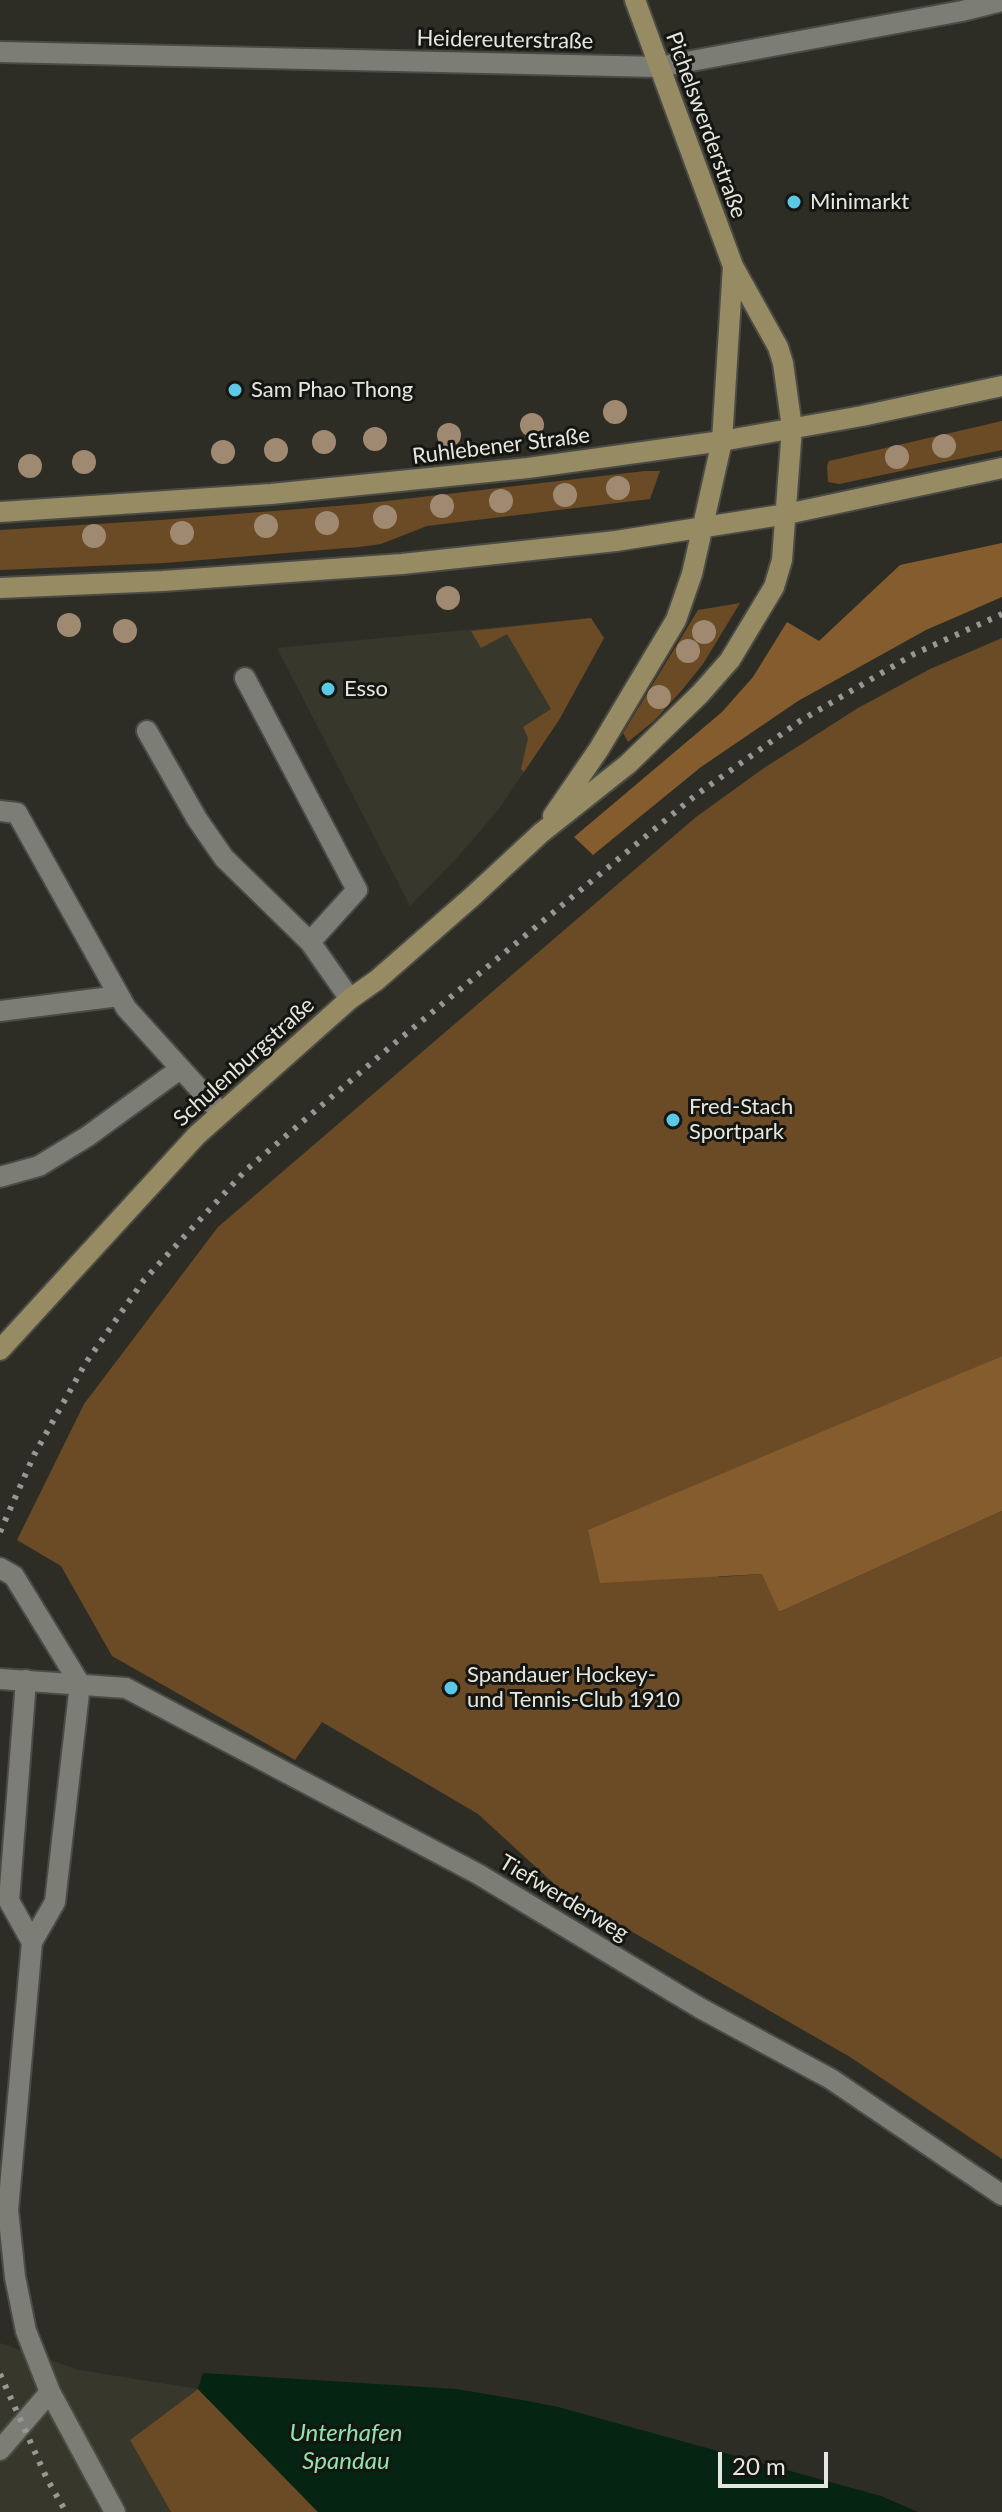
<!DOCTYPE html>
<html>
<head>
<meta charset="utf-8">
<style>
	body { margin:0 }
	#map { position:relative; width:1002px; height:2512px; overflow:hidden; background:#2d2d26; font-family:Lato,sans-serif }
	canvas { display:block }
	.scale { position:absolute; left:718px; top:2452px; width:110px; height:36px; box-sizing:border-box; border:4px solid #e6e6e1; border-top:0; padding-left:10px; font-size:24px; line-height:28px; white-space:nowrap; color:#e6e6e1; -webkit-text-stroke:6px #151512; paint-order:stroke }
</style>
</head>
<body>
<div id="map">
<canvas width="1002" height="2512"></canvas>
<div class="scale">20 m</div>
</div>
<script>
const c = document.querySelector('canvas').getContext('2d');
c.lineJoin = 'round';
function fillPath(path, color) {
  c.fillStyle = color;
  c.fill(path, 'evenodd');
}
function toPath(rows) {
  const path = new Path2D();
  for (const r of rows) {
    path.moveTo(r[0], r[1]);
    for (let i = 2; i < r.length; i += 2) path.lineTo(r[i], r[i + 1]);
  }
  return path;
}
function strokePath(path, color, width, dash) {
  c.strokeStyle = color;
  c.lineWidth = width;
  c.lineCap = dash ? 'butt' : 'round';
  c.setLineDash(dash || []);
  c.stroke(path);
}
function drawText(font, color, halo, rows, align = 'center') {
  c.font = font + ' Lato,sans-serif';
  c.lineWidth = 6;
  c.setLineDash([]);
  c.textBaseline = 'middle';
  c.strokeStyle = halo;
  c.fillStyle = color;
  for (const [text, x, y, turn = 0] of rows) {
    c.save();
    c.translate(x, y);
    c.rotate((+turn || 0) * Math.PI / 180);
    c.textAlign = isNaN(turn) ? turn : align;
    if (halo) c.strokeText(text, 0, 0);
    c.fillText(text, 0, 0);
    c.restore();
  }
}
fillPath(toPath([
	[591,618,604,638,559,720,499,809,456,859,410,906,277,648],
	[0,2343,79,2370,198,2389,130,2440,171,2512,0,2512]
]), '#37382b');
fillPath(toPath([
	[1002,421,1002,450,839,484,828,482,827,466,829,461],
	[645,471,660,471,650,499,427,526,381,544,359,547,165,563,0,570,0,530,161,520,361,504],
	[740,603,703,664,682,690,655,720,628,742,623,733,698,610],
	[591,618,604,638,559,720,524,772,521,769,528,738,523,727,551,709,507,634,481,648,471,631],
	[1002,638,1002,1356,967,1371,718,1577,763,1574,779,1612,1002,1511,1002,2159,850,2057,563,1892,478,1814,322,1722,295,1760,112,1656,61,1566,17,1540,84,1404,218,1227,696,817,764,768,858,708,930,669],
	[198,2389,318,2512,171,2512,130,2440]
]), '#6b4a26');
fillPath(toPath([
	[1002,543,1002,597,926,630,798,701,701,767,593,855,574,837,722,712,753,677,787,622,819,641,900,565],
	[1002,1356,1002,1511,779,1612,762,1574,600,1583,588,1530]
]), '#855c2e');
fillPath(toPath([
	[203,2373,456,2389,522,2400,558,2407,881,2496,918,2512,318,2512,198,2389]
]), '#062412');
const lane = toPath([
	[245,678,357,890,310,942,350,999],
	[147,731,197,819,224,858,310,942],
	[0,811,17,813,126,1008,221,1113],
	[0,1011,119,996],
	[0,1177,39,1166,88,1136,180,1069],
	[26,1680,9,1901,32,1942],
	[80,1684,55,1902,32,1942,8,2210,15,2277,26,2331,50,2392,115,2512],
	[0,2450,50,2392]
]);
const street = toPath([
	[0,52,659,67,962,11,1002,1],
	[0,1568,14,1576,80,1684],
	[0,1679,126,1688,478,1874,700,2008,831,2079,1002,2195]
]);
const secondary = toPath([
	[0,512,271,494,528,468,722,441,862,416,1002,386],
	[0,588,163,581,402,564,616,541,787,514,1002,468],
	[553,816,599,749,676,620,692,574,722,441,733,266],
	[0,1350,197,1135,350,999,377,980,473,896,541,833,628,764,700,694,730,660,774,587,782,560,792,428,783,363,778,347,733,266,635,0]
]);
strokePath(lane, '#4b4b46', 24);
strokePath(street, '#4b4b46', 24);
strokePath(secondary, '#4b4b46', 24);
strokePath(lane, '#7c7d75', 20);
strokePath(street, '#7c7d75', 20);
strokePath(secondary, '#968b62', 20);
strokePath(toPath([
	[0,1532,34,1455,85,1364,144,1280,246,1170,390,1047,696,795,800,721,914,654,1002,614],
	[0,2374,47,2479,66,2512]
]), '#989892', 6, [4, 8]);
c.fillStyle = '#9f8a71';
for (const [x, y] of [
	[615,412],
	[532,425],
	[449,435],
	[375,439],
	[324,442],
	[944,446],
	[276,450],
	[223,452],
	[897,457],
	[84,462],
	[30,466],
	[618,488],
	[565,495],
	[501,501],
	[442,506],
	[385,517],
	[327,523],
	[266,526],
	[182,533],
	[94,536],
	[448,598],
	[69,625],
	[125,631],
	[704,632],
	[688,651],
	[659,697]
]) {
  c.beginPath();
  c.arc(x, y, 12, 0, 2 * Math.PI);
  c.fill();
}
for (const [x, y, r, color] of [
	[794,202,8,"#5bc8e6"],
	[235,390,8,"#5bc8e6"],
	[328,689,8,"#5bc8e6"],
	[673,1120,8,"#5bc8e6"],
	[451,1688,8,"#5bc8e6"]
]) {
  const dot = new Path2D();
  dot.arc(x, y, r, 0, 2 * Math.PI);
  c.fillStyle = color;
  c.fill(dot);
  strokePath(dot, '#151512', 3);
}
drawText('22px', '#e6e6e1', '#151512', [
	["Heidereuterstraße",505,40,1],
	["Pichelswerderstraße",706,125,70],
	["Ruhlebener Straße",501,446,-7],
	["Schulenburgstraße",244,1062,-42],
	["Tiefwerderweg",564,1898,31]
]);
drawText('22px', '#e6e6e1', '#151512', [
	["Minimarkt",810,202],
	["Sam Phao Thong",251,390],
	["Esso",344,689],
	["Fred-Stach",689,1107],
	["Sportpark",689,1132],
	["Spandauer Hockey-",467,1675],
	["und Tennis-Club 1910",467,1700]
], 'left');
drawText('italic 24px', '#91e3ac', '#151512', [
	["Unterhafen",346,2433],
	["Spandau",346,2461]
]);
</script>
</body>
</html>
